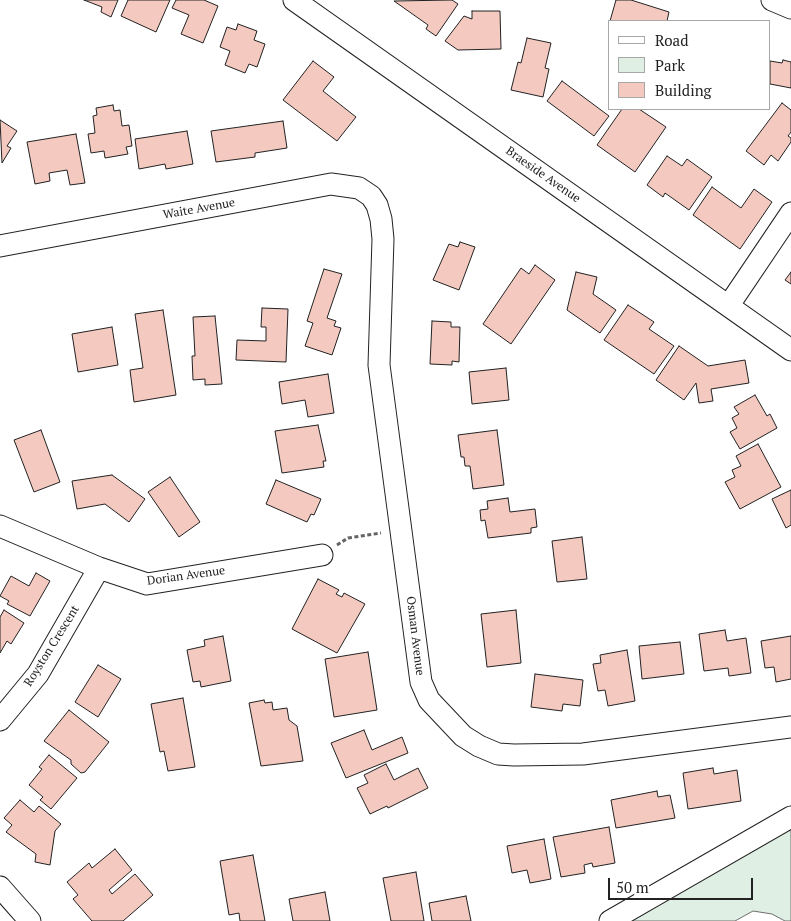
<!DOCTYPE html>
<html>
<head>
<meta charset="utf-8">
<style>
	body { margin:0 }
	#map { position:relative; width:791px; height:921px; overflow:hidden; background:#fff; font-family:"PT Serif",serif }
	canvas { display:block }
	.legend { position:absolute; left:608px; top:20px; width:162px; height:90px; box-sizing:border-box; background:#fff; border:1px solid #a7a7a7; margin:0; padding:6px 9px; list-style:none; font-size:15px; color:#222 }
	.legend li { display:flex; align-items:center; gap:10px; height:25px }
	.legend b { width:25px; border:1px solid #a7a7a7 }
	.scale { position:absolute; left:608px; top:878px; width:145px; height:22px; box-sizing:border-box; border:2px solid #222; border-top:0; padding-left:6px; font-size:15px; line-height:18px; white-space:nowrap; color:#222; -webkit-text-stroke:4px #fff; paint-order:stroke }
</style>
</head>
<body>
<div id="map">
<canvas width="791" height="921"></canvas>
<ul class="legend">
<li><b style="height:6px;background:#fff"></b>Road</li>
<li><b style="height:14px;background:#e0efe3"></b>Park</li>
<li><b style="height:14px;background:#f3c9c0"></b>Building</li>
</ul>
<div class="scale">50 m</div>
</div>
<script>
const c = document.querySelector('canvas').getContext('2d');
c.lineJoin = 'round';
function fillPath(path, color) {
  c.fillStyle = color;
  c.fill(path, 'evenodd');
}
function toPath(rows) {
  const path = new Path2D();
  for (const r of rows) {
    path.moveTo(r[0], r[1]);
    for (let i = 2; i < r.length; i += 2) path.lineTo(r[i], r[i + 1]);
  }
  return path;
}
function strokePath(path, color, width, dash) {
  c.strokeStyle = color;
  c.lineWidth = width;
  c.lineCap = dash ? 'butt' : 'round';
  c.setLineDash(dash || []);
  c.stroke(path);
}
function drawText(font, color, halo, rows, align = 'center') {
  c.font = font + ' "PT Serif",serif';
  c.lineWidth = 4;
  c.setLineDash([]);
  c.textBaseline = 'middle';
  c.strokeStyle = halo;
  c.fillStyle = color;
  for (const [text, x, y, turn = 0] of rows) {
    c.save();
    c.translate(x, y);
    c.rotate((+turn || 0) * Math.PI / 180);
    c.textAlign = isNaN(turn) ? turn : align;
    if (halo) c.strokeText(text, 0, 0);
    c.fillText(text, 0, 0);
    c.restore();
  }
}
const green = toPath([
	[791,826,791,921,785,921,772,914,753,911,735,921,632,921,791,826]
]);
fillPath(green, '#e0efe3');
strokePath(green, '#6f6f6f', 1);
const building = toPath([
	[84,0,118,0,111,17,101,12,102,7,84,0],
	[128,0,170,0,156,32,121,16,128,0],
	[176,0,204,0,218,6,203,43,181,34,189,15,172,8,176,0],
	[452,0,458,4,436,36,426,29,428,25,394,1,452,0],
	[616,0,631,0,669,12,667,21,610,21,616,0],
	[472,11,500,11,501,49,458,50,445,41,464,16,472,19,472,11],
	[238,24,257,31,254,40,265,44,257,67,249,64,245,73,225,65,230,51,220,47,227,27,236,30,238,24],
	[527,38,551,43,545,68,549,69,543,97,511,90,518,62,521,63,527,38],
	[783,60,791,62,791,88,770,84,770,61,782,63,783,60],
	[313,61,334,77,323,91,356,117,337,141,283,100,313,61],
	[562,81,609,116,594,136,547,101,562,81],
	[782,103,791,110,791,132,788,136,791,138,791,142,778,161,771,155,764,165,746,151,782,103],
	[113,105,114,111,120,110,122,126,129,125,132,146,126,147,128,154,105,158,104,151,91,153,88,134,95,133,93,116,97,115,96,108,113,105],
	[622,109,639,109,666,127,635,172,597,145,622,109],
	[0,120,17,131,7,146,11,148,2,163,0,120],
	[283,121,287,148,255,153,255,157,216,162,211,131,283,121],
	[187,131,193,164,166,169,165,164,139,169,135,139,187,131],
	[76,134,85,183,70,185,67,170,49,173,50,181,35,184,27,142,76,134],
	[667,156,682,166,687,159,712,177,689,210,665,193,663,197,647,185,667,156],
	[712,187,741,208,754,189,772,202,740,249,693,215,712,187],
	[460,242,475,247,459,290,433,280,449,244,458,247,460,242],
	[535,265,555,280,511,344,483,324,521,268,529,274,535,265],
	[324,269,342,274,327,318,336,321,334,326,341,328,332,355,305,346,313,323,307,321,324,269],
	[576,272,597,277,593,294,616,310,600,333,567,310,576,272],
	[791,272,791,284,785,280,791,272],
	[628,305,654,322,649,329,674,346,654,374,604,340,628,305],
	[262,308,288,309,286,362,236,360,237,340,266,341,266,327,261,327,262,308],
	[163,310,176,395,134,402,130,370,143,368,135,314,163,310],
	[215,316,222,384,205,385,205,379,193,380,192,356,195,356,193,317,215,316],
	[432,321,451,322,451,327,460,327,459,362,452,361,452,365,430,364,432,321],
	[112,327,118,365,78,372,72,334,112,327],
	[679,346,708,366,745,360,749,383,711,389,713,401,699,403,696,383,684,400,656,380,679,346],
	[506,368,509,400,472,404,469,372,506,368],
	[328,374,334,413,308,417,305,400,282,404,279,382,328,374],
	[755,395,767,416,770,414,777,428,740,449,730,432,737,428,732,418,739,414,734,407,755,395],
	[318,425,326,461,323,461,324,467,282,473,275,431,318,425],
	[41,430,60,482,34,492,14,440,41,430],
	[497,430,504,485,473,489,470,466,465,466,464,457,461,457,458,435,497,430],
	[758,444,781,487,740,509,725,482,735,477,732,470,741,466,736,456,758,444],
	[112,475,145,499,129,522,105,504,77,509,72,481,112,475],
	[170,477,200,522,179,537,148,492,170,477],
	[276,480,321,499,314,515,311,514,307,522,266,504,276,480],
	[791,490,791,525,786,528,772,499,791,490],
	[508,498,510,512,535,509,537,527,531,528,531,533,488,538,485,520,481,521,480,510,488,509,487,501,508,498],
	[582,537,587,579,557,582,552,541,582,537],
	[36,573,50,581,30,616,7,604,9,601,0,596,11,576,29,586,36,573],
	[318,579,339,590,336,594,342,597,344,593,365,604,337,653,292,629,318,579],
	[4,610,24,623,11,644,7,641,0,653,0,617,4,610],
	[516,610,521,663,487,667,481,614,516,610],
	[725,630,727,641,746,638,751,673,729,676,728,668,704,671,699,634,725,630],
	[223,636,231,681,201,687,200,681,193,682,187,650,205,646,204,640,223,636],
	[791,636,791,679,776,682,774,667,765,668,761,641,791,636],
	[680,642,684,674,642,679,639,646,680,642],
	[627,650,635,701,608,706,605,690,598,691,593,664,601,663,600,655,627,650],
	[368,652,377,710,334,717,325,659,368,652],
	[98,665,121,679,98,717,75,702,98,665],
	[535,674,583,680,580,706,563,704,562,711,531,707,535,674],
	[183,698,195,767,168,771,164,751,160,752,151,704,183,698],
	[264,700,265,703,272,702,273,710,287,708,289,720,297,726,303,761,261,766,249,703,264,700],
	[69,710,109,742,85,772,81,773,71,764,71,760,44,741,69,710],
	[364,730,372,750,402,737,408,753,346,778,331,743,364,730],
	[49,755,77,778,51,809,40,800,43,797,29,785,42,769,39,767,49,755],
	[386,764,394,780,418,768,428,788,388,808,387,806,370,814,357,788,368,783,364,775,386,764],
	[713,768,714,774,737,770,741,801,688,809,683,773,713,768],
	[657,791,658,797,670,795,675,818,616,828,611,800,657,791],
	[20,800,34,812,39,806,61,824,55,831,50,865,35,862,36,854,6,832,12,825,4,818,20,800],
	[609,827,615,863,593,867,592,863,584,865,585,873,561,877,553,837,609,827],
	[544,839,551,879,530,883,527,870,512,873,507,846,544,839],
	[115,849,132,870,109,890,112,894,135,874,153,895,123,921,92,921,73,899,78,895,67,882,89,863,92,868,115,849],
	[253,855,265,921,240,921,239,913,229,915,220,861,253,855],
	[416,872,424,921,391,921,383,878,416,872],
	[325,892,330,921,293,921,289,899,325,892],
	[466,896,471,921,432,921,429,903,466,896]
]);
fillPath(building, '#f3c9c0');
strokePath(building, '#222', 1);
const minor = toPath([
	[294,0,791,350],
	[772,0,791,8],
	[0,246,331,184,359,188,371,196,377,205,381,219,383,239,379,365,421,682,429,700,463,736,479,746,498,754,514,755,583,754,791,727],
	[729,305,791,213],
	[0,526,99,568,147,584,322,555],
	[0,720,38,674,99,568],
	[0,887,30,921],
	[610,921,791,817]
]);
strokePath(minor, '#222', 23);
strokePath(toPath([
	[337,545,348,538,381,533]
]), '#646464', 3, [4, 2.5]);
strokePath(minor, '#fff', 21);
drawText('12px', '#222', '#fff', [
	["Braeside Avenue",543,175,35],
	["Waite Avenue",199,209,-10],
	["Dorian Avenue",186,576,-8],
	["Osman Avenue",415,636,83],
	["Royston Crescent",52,646,-58]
]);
</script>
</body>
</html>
